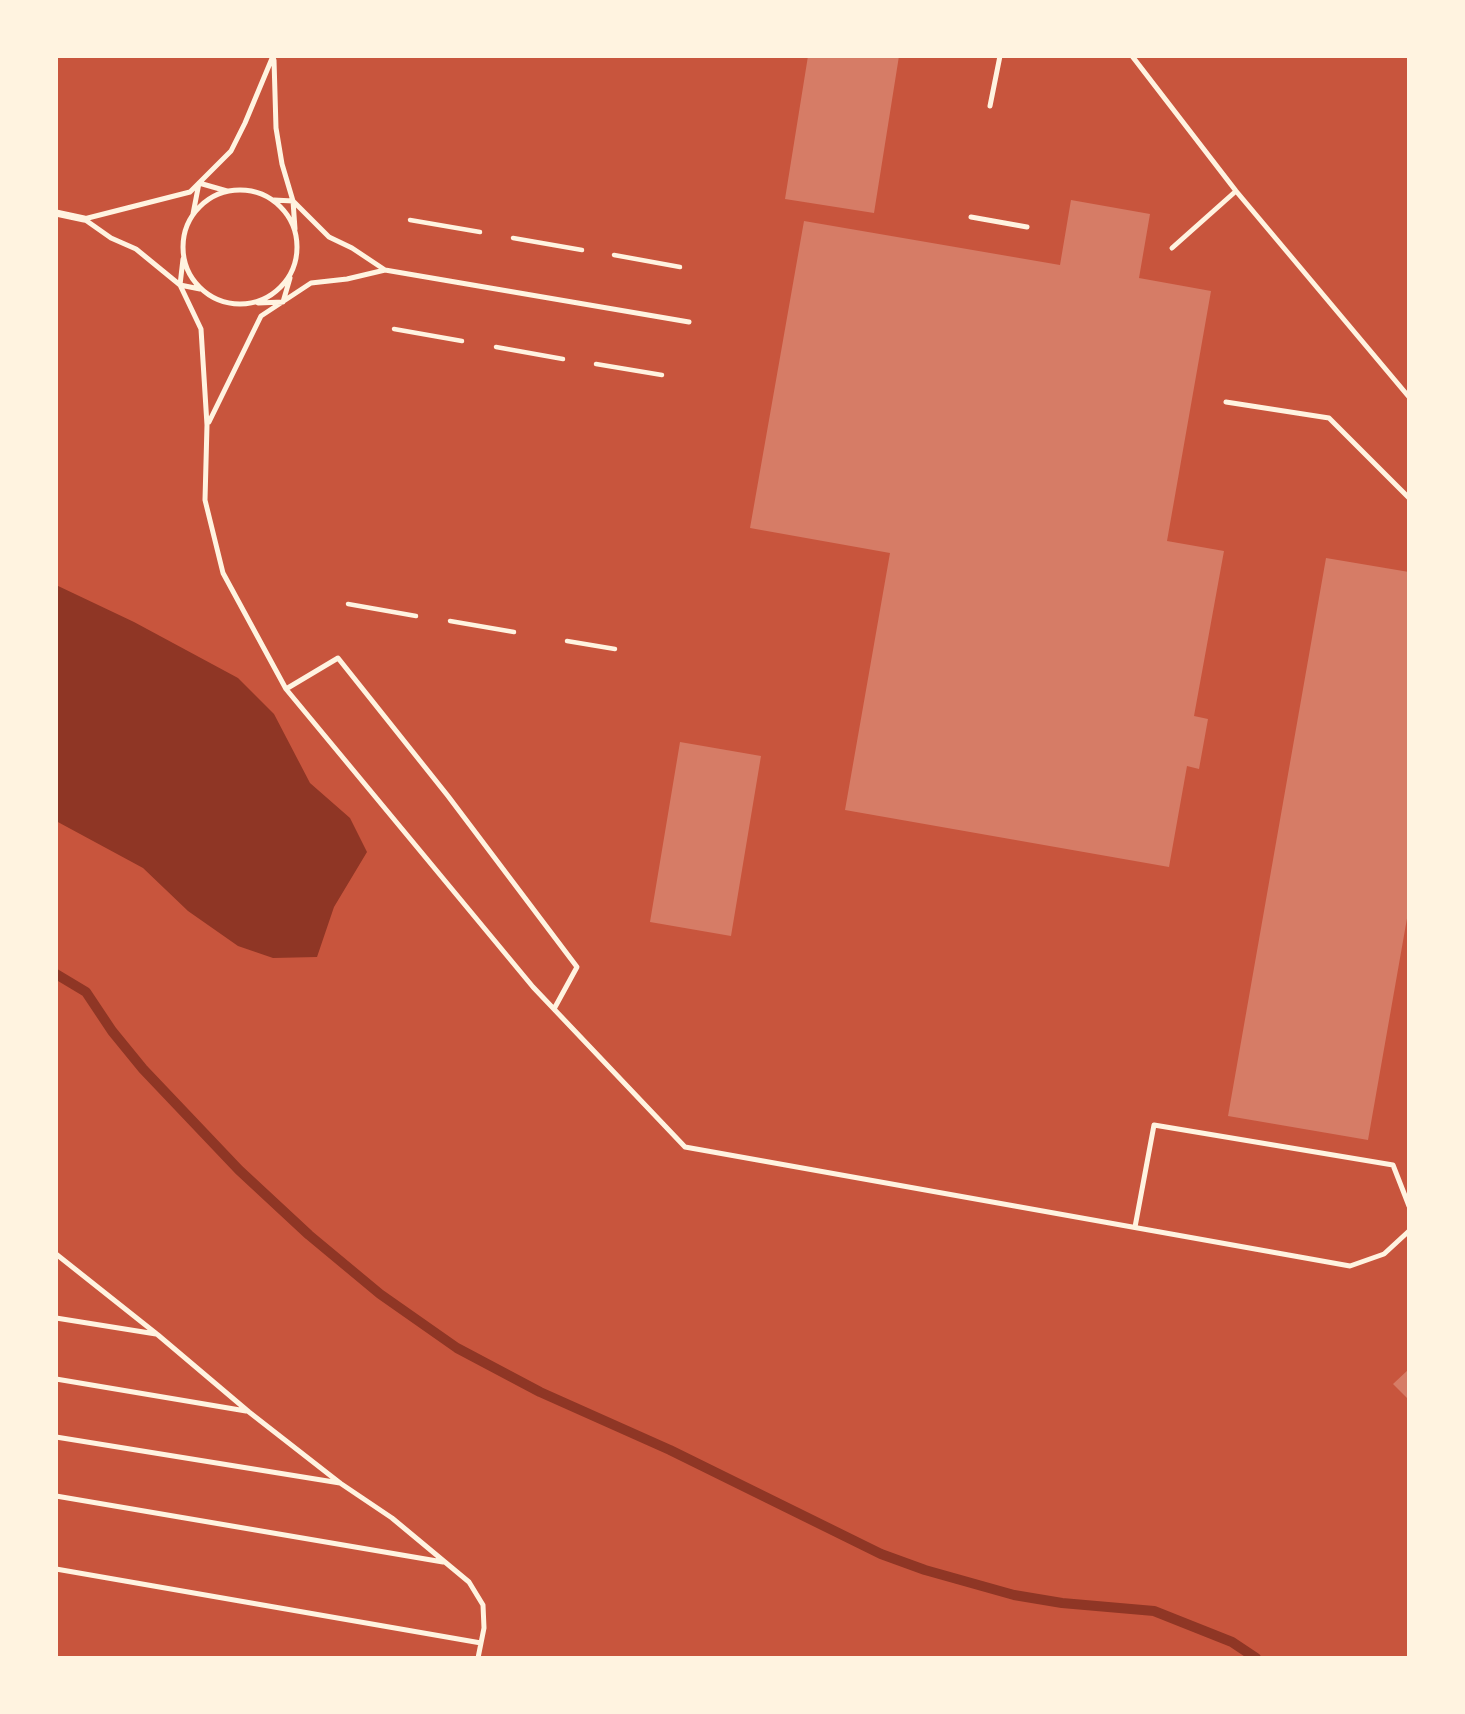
<!DOCTYPE html>
<html>
<head>
<meta charset="utf-8">
<style>
	body { margin:0 }
	#map { position:relative; width:1465px; height:1714px; overflow:hidden; background:#c8553d; font-family:Helvetica,sans-serif }
	canvas { display:block }
	.frame { position:absolute; inset:0; border:58px solid #fff3e0; pointer-events:none }
</style>
</head>
<body>
<div id="map">
<canvas width="1465" height="1714"></canvas>
<div class="frame"></div>
</div>
<script>
const c = document.querySelector('canvas').getContext('2d');
c.lineJoin = 'round';
function fillPath(path, color) {
  c.fillStyle = color;
  c.fill(path, 'evenodd');
}
function toPath(rows) {
  const path = new Path2D();
  for (const r of rows) {
    if (r.length === 3) {
      path.moveTo(r[0] + r[2], r[1]);
      path.arc(r[0], r[1], r[2], 0, 2 * Math.PI);
      continue;
    }
    path.moveTo(r[0], r[1]);
    for (let i = 2; i < r.length; i += 2) path.lineTo(r[i], r[i + 1]);
  }
  return path;
}
function strokePath(path, color, width, dash) {
  c.strokeStyle = color;
  c.lineWidth = width;
  c.lineCap = dash ? 'butt' : 'round';
  c.setLineDash(dash || []);
  c.stroke(path);
}
fillPath(toPath([
	[56,585,134,622,238,678,274,714,310,783,350,818,367,852,334,907,317,957,273,958,238,946,188,911,143,868,56,821]
]), '#8f3625');
strokePath(toPath([
	[56,974,86,992,112,1031,143,1069,239,1170,309,1235,380,1294,457,1348,540,1392,670,1450,881,1554,925,1570,1014,1595,1062,1603,1154,1611,1232,1642,1256,1658]
]), '#8f3625', 10);
fillPath(toPath([
	[808,56,899,56,874,213,785,199],
	[1071,200,1150,214,1139,278,1211,291,1167,541,1224,551,1194,716,1208,719,1199,769,1187,766,1169,867,845,810,890,553,750,528,804,221,1060,265],
	[1326,558,1409,572,1409,907,1368,1140,1228,1116],
	[680,742,761,756,731,936,650,922],
	[1409,1369,1409,1400,1393,1384]
]), '#d67c66');
strokePath(toPath([
	[410,220,480,232],
	[513,238,582,250],
	[614,255,680,267],
	[394,329,462,341],
	[496,347,563,359],
	[596,364,662,375],
	[348,604,416,616],
	[450,621,514,632],
	[567,641,615,649]
]), '#fff3e0', 4.5);
strokePath(toPath([
	[1132,56,1236,191,1409,397],
	[274,60,276,128,282,164,293,201,329,237,352,248,385,270],
	[990,106,1000,56],
	[240,247,57],
	[274,200,293,201,295,229],
	[193,214,199,183,227,191],
	[971,217,1027,227],
	[84,219,111,238,136,249,180,285,201,329,207,425,205,500,223,573,286,689,533,987,685,1147,1350,1266,1384,1254,1409,1231],
	[84,219,190,192,231,151,245,123,273,56],
	[1172,248,1236,191],
	[183,259,180,285,200,289],
	[258,303,283,302,290,278],
	[1226,402,1329,418,1409,498],
	[209,422,261,316,311,283,347,279,385,270,689,322],
	[286,689,338,658,448,796,577,967,554,1009],
	[1135,1227,1154,1125,1393,1165,1409,1206],
	[56,1254,158,1335,249,1412,340,1483,392,1518,469,1582,483,1605,484,1628,478,1658],
	[56,1318,156,1334],
	[56,1379,246,1411],
	[56,1437,340,1483],
	[56,1496,443,1562],
	[56,1569,481,1643]
]), '#fff3e0', 5);
strokePath(toPath([
	[56,213,84,219]
]), '#fff3e0', 7);
</script>
</body>
</html>
